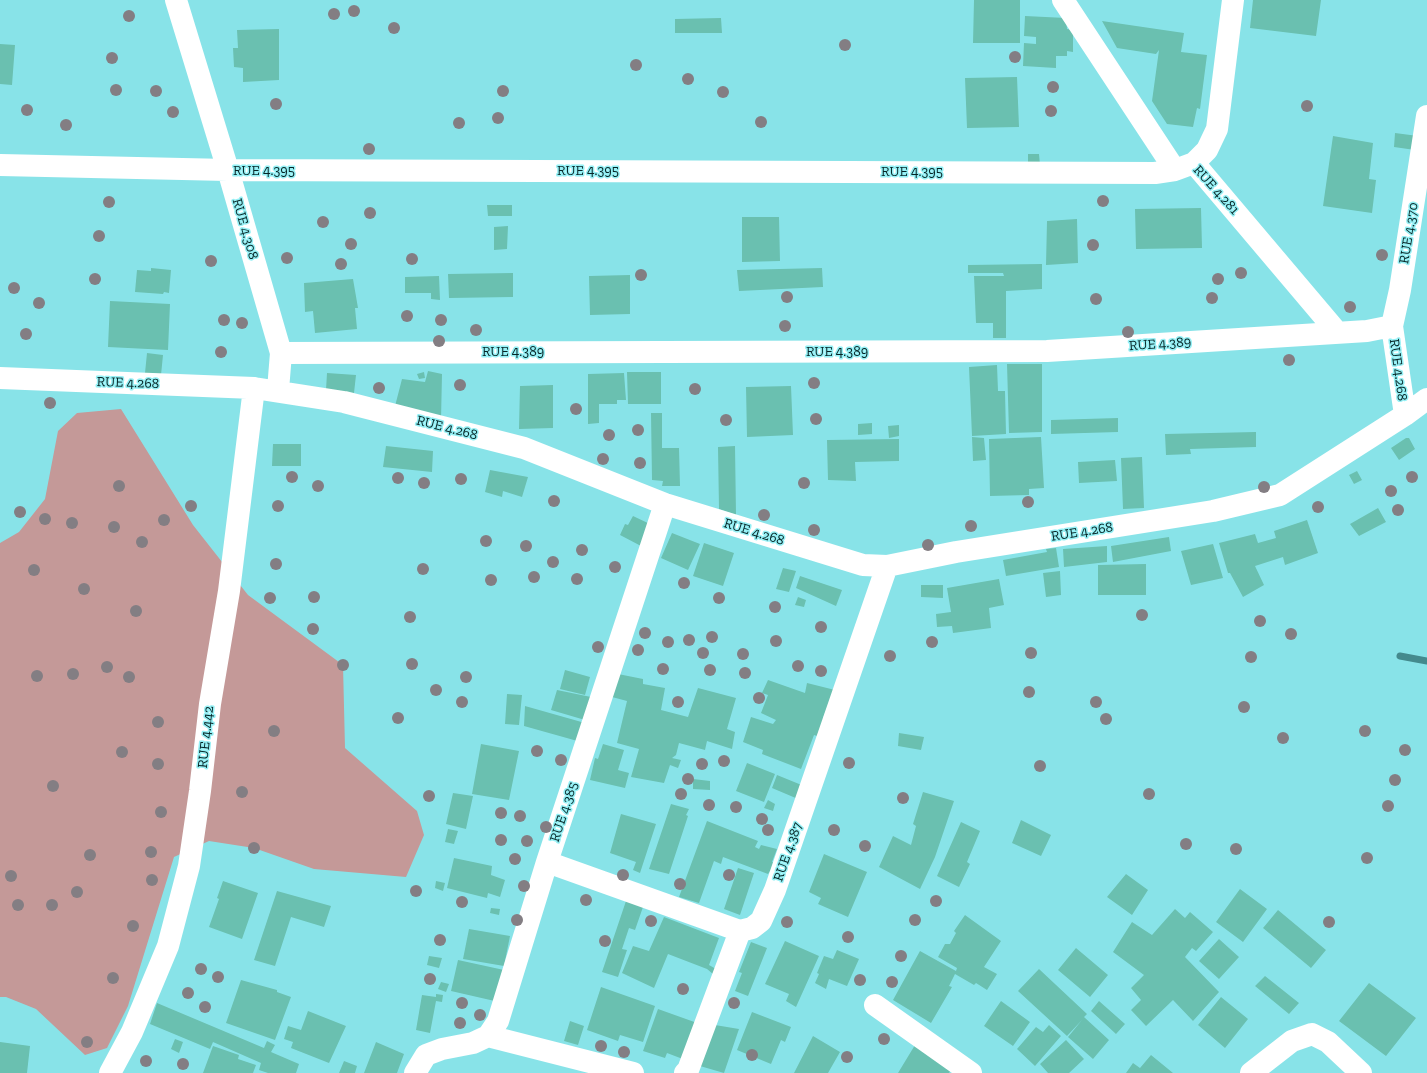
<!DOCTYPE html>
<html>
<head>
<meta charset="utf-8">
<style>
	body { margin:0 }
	canvas { display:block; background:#88e3e8 }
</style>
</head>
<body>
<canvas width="1427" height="1073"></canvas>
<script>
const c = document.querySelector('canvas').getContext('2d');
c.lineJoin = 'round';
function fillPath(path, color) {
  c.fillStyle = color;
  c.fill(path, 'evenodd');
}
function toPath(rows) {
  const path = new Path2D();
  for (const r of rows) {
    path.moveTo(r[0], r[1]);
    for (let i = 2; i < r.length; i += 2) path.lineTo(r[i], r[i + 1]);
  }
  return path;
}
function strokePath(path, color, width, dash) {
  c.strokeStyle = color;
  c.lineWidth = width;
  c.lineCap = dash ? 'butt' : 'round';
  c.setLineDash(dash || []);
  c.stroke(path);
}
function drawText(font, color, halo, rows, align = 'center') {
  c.font = font + ' "Zilla Slab",serif';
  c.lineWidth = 3;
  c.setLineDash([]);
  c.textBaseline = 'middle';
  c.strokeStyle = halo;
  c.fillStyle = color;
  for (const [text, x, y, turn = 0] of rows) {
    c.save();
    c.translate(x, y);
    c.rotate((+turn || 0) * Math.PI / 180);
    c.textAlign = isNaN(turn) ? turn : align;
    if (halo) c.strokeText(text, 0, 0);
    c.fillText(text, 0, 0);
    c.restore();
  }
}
fillPath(toPath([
	[121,409,193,525,248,595,343,665,345,748,417,811,424,835,406,877,314,869,254,848,209,841,174,857,128,1006,107,1048,85,1055,36,1009,6,997,0,997,0,543,19,532,45,499,58,431,77,413]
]), '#c49998');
strokePath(toPath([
	[1400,656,1427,661]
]), '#448a8d', 7);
fillPath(toPath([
	[974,0,1020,0,1020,43,973,43],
	[1253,0,1321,0,1316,36,1250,28],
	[1025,16,1066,18,1067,29,1073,30,1073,52,1067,51,1067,56,1056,56,1056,68,1023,66,1024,43,1036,44,1036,37,1024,36],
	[721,18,722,33,675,33,675,19],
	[1102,21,1184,33,1181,52,1207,55,1200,109,1197,108,1193,127,1167,124,1152,101,1159,50,1156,54,1117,48],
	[279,29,279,80,243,82,243,68,234,67,233,48,238,48,237,30],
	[0,44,15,45,12,85,0,84],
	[1017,77,1019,127,967,128,965,78],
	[1395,133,1418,136,1415,150,1394,147],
	[1333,136,1373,143,1369,179,1376,180,1372,213,1323,206],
	[1028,154,1039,154,1040,165,1028,164],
	[487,205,512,205,512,216,488,216],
	[1201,208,1202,248,1136,249,1135,209],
	[742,217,779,217,780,261,742,262],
	[1077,219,1078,263,1046,265,1047,221],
	[508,226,507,249,494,250,494,227],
	[1042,264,1042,289,1006,291,1006,338,993,338,993,323,976,323,974,276,1004,276,1003,273,968,273,968,265],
	[151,268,171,270,169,293,164,292,163,294,135,292,137,270,151,271],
	[822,268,823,287,739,291,737,270],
	[513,273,513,297,449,298,448,274],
	[630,275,630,314,590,315,589,276],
	[439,276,440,300,431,299,431,293,405,293,405,277],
	[353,279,358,308,355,308,357,329,315,333,313,311,305,312,304,283],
	[110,301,170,304,168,350,108,347],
	[147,353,163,355,161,375,145,373],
	[1007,364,1042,364,1042,432,1009,433],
	[997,365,998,391,1005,391,1006,434,972,436,969,367],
	[428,371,442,374,441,420,394,410,402,379,425,382],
	[424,372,425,378,419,379,417,374],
	[627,372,661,372,661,404,628,404],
	[327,373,356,375,354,393,326,390],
	[624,373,626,400,617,400,617,404,599,404,599,423,588,424,588,374],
	[553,385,553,428,519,429,520,386],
	[791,386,793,435,747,437,746,387],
	[651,413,662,413,662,448,679,448,680,486,662,486,663,481,652,480],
	[1118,418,1118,432,1051,434,1051,420],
	[872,423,872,434,858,435,858,424],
	[899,425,899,436,889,438,888,426],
	[1256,432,1256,447,1190,449,1191,454,1166,455,1165,434],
	[972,437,984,438,986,460,973,461],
	[1041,437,1044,488,1029,489,1029,495,990,496,989,439],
	[1406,438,1409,438,1415,449,1399,460,1391,448],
	[899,439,899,461,855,462,856,481,828,480,827,440],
	[273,444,301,444,301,466,272,466],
	[386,446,433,451,432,472,383,467],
	[735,446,736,515,719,509,718,447],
	[1142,457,1144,508,1123,509,1121,458],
	[1115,460,1117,481,1079,483,1078,462],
	[490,470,528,477,522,497,503,491,502,497,485,492],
	[1357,471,1362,480,1354,484,1349,475],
	[1378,508,1386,522,1359,536,1350,524],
	[633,516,652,525,641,546,620,535,625,524,628,525],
	[1307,520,1318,553,1285,565,1283,557,1255,566,1264,585,1243,597,1230,573,1228,573,1219,543,1255,534,1258,543,1276,538,1274,531],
	[672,533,700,544,688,570,661,558],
	[1169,537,1171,551,1113,562,1111,546],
	[704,543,734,553,723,586,693,576],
	[1213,544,1223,578,1191,585,1181,551],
	[1107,546,1107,562,1064,567,1063,549],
	[1056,548,1059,567,1006,576,1003,560,1047,552,1046,549],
	[1146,564,1146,595,1098,595,1098,565],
	[783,568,796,571,789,592,776,589],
	[1060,571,1061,595,1046,597,1043,573],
	[800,576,842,590,836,606,796,588],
	[999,579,1004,605,989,608,991,628,953,633,952,626,937,627,936,614,951,612,947,588],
	[921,585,943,585,943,598,921,597],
	[798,597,806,600,804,607,795,605],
	[565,670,590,677,585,695,560,689],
	[618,674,643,679,643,684,665,688,661,710,688,717,698,688,736,698,727,729,735,732,732,749,707,741,705,750,679,743,676,755,672,758,681,760,678,768,670,765,664,783,631,777,639,749,617,743,627,701,612,697],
	[768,680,805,693,807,683,839,691,827,708,823,718,825,719,817,736,814,735,801,769,762,754,763,750,743,742,751,717,773,724,776,720,761,713,768,695,762,693],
	[557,690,591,697,585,720,551,710],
	[507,694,522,695,519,725,505,724],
	[525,706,585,723,581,742,524,726],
	[899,733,924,737,921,750,898,746],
	[481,744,519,751,509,800,472,794],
	[603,744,624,750,618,770,629,773,625,788,590,780,595,758,598,759],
	[747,763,775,774,764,802,736,791],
	[777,775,804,786,798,799,772,788],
	[693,779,710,781,710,790,693,789],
	[923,792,954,801,935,857,920,889,879,867,893,836,911,845,916,826,913,824],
	[453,793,473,796,466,829,446,824],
	[768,800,775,804,773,811,764,808],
	[671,804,689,809,686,815,688,816,669,874,649,869],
	[621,814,656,824,640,873,633,870,636,862,610,853],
	[1021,820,1051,835,1041,856,1012,843],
	[707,821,758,841,755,847,759,849,761,845,777,849,772,862,779,864,775,873,770,871,768,874,723,857,721,864,714,861,699,903,679,897],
	[961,822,980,831,967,862,970,864,959,887,937,876],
	[448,829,458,831,454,844,445,842],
	[824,854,867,872,848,917,818,904,821,898,809,892],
	[454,858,492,866,491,875,505,880,500,897,488,893,487,898,447,888],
	[738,868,754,873,740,915,724,909],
	[1126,874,1148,890,1132,915,1107,897],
	[223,881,258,893,242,939,209,927,219,899,217,898],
	[436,881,445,883,443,891,435,888],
	[1240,889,1267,909,1243,942,1216,922],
	[277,891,331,906,324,927,291,917,275,966,254,960],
	[626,901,643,907,635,930,629,928,622,949,627,950,618,977,602,972],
	[491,908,500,909,499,915,490,913],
	[1175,909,1185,918,1190,912,1213,932,1196,951,1192,948,1185,957,1219,992,1193,1021,1173,1000,1146,1026,1131,1010,1141,1000,1131,988,1144,975,1113,952,1132,922,1152,935],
	[1278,910,1326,950,1311,968,1263,928],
	[965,915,1001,941,984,967,997,974,987,990,976,983,974,985,955,974,949,986,952,987,931,1023,893,1000,920,951,956,971,957,968,938,957,945,944,950,944,956,933,954,931],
	[664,917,719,938,709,965,716,969,713,974,707,969,668,954,654,988,622,973,633,946,649,951],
	[469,929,510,936,504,966,463,959],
	[1219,939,1239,957,1219,979,1199,961],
	[785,941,819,956,796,1007,786,1001,789,994,765,984],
	[751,942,767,948,748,996,735,991,742,973,739,972],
	[1076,948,1108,975,1090,997,1058,970],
	[837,950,859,959,847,986,829,979,826,989,815,983,819,974,817,973,824,956,833,959],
	[429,956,442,958,439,968,427,965],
	[458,960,504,970,499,1002,451,991],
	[1039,969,1087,1014,1084,1017,1109,1040,1093,1059,1068,1037,1082,1020,1067,1036,1018,991],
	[1265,976,1299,1003,1289,1014,1255,986],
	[241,980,277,990,277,992,291,997,275,1040,226,1023],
	[441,982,449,984,446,992,438,989],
	[1369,983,1416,1018,1386,1056,1339,1021],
	[601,987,655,1006,643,1042,620,1035,618,1041,587,1030],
	[436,994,443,995,442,1002,436,1001,430,1033,416,1030,422,995,436,997],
	[1221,997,1248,1019,1225,1048,1198,1025],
	[1001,1001,1030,1022,1013,1046,984,1026],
	[1099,1001,1125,1024,1116,1034,1091,1011],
	[157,1003,264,1048,267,1041,275,1045,271,1052,299,1064,296,1073,268,1073,259,1070,261,1063,213,1042,210,1049,150,1024],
	[658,1009,700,1024,688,1061,667,1053,665,1058,643,1051],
	[308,1011,346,1026,329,1063,291,1048,293,1042,284,1039,288,1026,301,1030],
	[752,1012,791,1027,785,1042,781,1040,771,1064,737,1050],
	[570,1021,584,1026,578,1045,564,1041],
	[709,1024,739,1029,724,1073,700,1066],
	[1049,1025,1061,1036,1035,1066,1017,1049,1036,1027,1043,1032],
	[813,1036,840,1052,828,1073,794,1073],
	[175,1039,183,1042,179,1053,171,1049],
	[1066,1040,1084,1059,1069,1073,1048,1073,1040,1064],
	[0,1042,30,1046,27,1073,0,1073],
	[376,1042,404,1054,397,1073,364,1073],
	[915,1045,953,1067,949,1073,898,1073],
	[213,1046,239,1055,238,1059,256,1065,253,1073,203,1073],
	[1151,1055,1173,1073,1126,1073,1133,1063,1140,1068],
	[344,1061,357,1066,355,1073,339,1073]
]), '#6ac0b0');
strokePath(toPath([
	[176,0,228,170,281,353,278,390],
	[1063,0,1175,170,1194,163,1337,332],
	[1194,163,1207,150,1217,129,1233,0],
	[0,165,228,170,1155,173,1175,170],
	[281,353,1047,351,1367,331,1392,326],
	[0,378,254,388,344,402,524,448,665,504,863,565,887,566,956,552,1213,511,1280,495,1405,415,1392,326,1400,290,1427,116],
	[1405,415,1427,399],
	[547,862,740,931,752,928,761,921,775,890,887,566],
	[875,1005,971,1073],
	[488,1036,633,1073],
	[110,1073,132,1032,168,946,189,866,200,791,210,704,229,591,254,388],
	[415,1073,426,1055,442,1049,473,1043,488,1036,498,1021,547,862,665,504],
	[685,1073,688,1070,740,931],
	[1251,1073,1292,1041,1312,1034,1328,1042,1361,1073]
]), '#fff', 22);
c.fillStyle = '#837e83';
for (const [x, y] of [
	[354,11],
	[334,14],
	[129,16],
	[394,28],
	[845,45],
	[1015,57],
	[112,58],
	[636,65],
	[688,79],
	[1053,87],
	[116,90],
	[156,91],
	[503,91],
	[723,92],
	[276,104],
	[1307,106],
	[27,110],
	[1051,111],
	[173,112],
	[498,118],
	[761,122],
	[459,123],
	[66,125],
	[369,149],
	[1103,201],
	[109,202],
	[370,213],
	[323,222],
	[99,236],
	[351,244],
	[1093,245],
	[1382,255],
	[287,258],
	[412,259],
	[211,261],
	[341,264],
	[1241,273],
	[641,275],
	[95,279],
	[1218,279],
	[14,288],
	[787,297],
	[1212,298],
	[1096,299],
	[39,303],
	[1350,307],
	[407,316],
	[224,320],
	[441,320],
	[242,323],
	[785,326],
	[476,330],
	[1128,332],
	[26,334],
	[439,341],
	[221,352],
	[1289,360],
	[814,383],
	[460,385],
	[379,388],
	[695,389],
	[50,403],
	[576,409],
	[816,419],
	[726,420],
	[638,430],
	[609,435],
	[603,459],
	[640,463],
	[292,477],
	[1412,477],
	[398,478],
	[461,479],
	[424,483],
	[804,483],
	[119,486],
	[318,486],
	[1264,487],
	[1391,491],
	[554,501],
	[1028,502],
	[191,506],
	[278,506],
	[1318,507],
	[1398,510],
	[20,512],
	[764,515],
	[45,519],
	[164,520],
	[72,523],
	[971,526],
	[114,527],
	[814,530],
	[486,541],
	[142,542],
	[928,545],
	[526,546],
	[582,550],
	[553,562],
	[276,564],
	[615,567],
	[423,569],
	[34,570],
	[534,577],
	[577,579],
	[491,580],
	[684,583],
	[84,589],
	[314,597],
	[270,598],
	[719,598],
	[775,607],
	[136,611],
	[1142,615],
	[410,617],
	[1260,621],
	[821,627],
	[313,629],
	[645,633],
	[1291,634],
	[712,637],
	[689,640],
	[776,641],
	[668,642],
	[932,642],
	[598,647],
	[638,650],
	[703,653],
	[1031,653],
	[743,654],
	[890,656],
	[1251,657],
	[412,664],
	[343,665],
	[798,666],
	[107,667],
	[663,669],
	[710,670],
	[821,671],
	[745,673],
	[73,674],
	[37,676],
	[129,677],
	[466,677],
	[436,690],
	[1029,692],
	[759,698],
	[462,702],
	[678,702],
	[1096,702],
	[1244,707],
	[398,718],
	[1106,719],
	[158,722],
	[274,731],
	[1365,731],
	[1283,738],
	[1405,750],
	[537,751],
	[122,752],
	[561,760],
	[724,761],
	[849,763],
	[158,764],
	[702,764],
	[1040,766],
	[688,779],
	[1395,780],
	[53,786],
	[242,792],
	[681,794],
	[1149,794],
	[429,796],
	[903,798],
	[709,805],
	[1388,806],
	[736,807],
	[161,812],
	[501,813],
	[520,816],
	[762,819],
	[546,827],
	[768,830],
	[834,830],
	[501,840],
	[527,841],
	[1186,844],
	[865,846],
	[254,848],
	[1236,849],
	[151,852],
	[90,855],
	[1367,858],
	[515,859],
	[623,875],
	[729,875],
	[11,876],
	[152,880],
	[680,884],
	[524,886],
	[416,891],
	[77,892],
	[586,900],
	[936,901],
	[462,902],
	[18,905],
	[52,905],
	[517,920],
	[915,920],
	[651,921],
	[787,922],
	[1329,922],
	[133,926],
	[848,937],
	[440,940],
	[605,941],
	[901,956],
	[201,969],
	[218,977],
	[113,978],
	[430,979],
	[860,980],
	[892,982],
	[683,989],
	[188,993],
	[462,1003],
	[734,1003],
	[205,1007],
	[480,1015],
	[460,1023],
	[884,1039],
	[87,1042],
	[601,1046],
	[624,1052],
	[752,1055],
	[847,1057],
	[146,1061],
	[183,1064]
]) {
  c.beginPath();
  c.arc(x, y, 6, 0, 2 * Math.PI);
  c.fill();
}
drawText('14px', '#062425', '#95f0f5', [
	["RUE 4.395",264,171],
	["RUE 4.395",588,171],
	["RUE 4.395",912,172],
	["RUE 4.281",1216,190,48],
	["RUE 4.308",245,229,74],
	["RUE 4.370",1409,233,-81],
	["RUE 4.389",1160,344,-4],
	["RUE 4.389",513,352],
	["RUE 4.389",837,352],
	["RUE 4.268",1398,370,82],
	["RUE 4.268",128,383,2],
	["RUE 4.268",447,428,14],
	["RUE 4.268",754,532,17],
	["RUE 4.268",1082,532,-9],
	["RUE 4.442",206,737,-84],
	["RUE 4.385",564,812,-72],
	["RUE 4.387",788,852,-71]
]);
</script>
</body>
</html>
